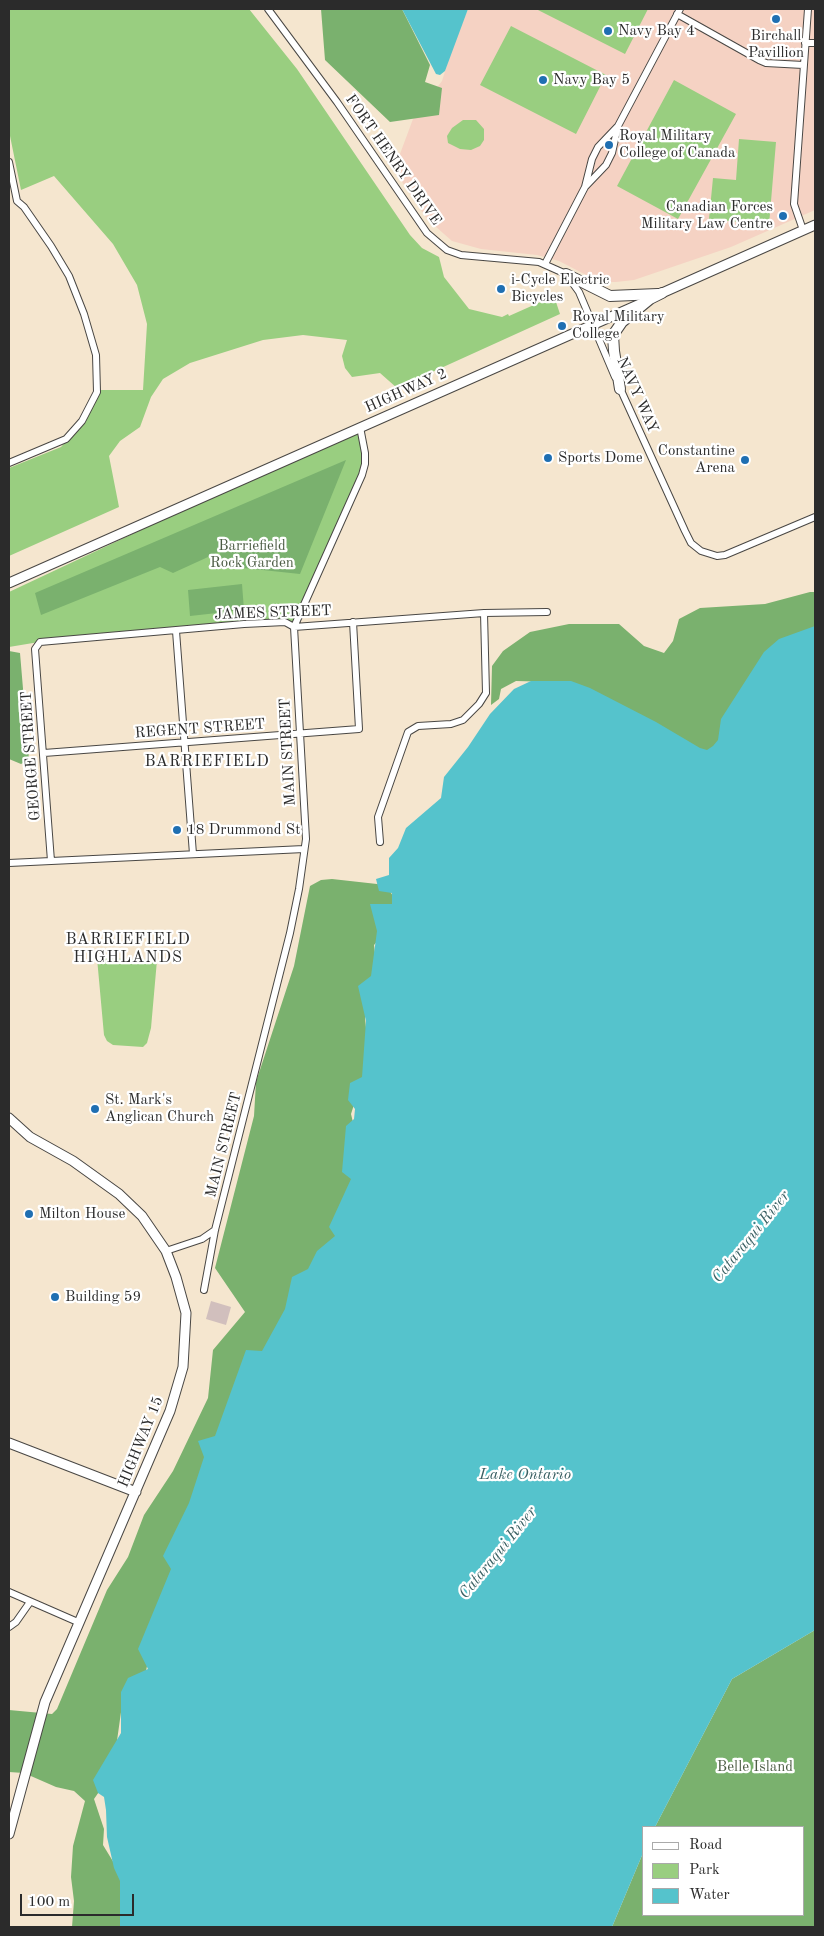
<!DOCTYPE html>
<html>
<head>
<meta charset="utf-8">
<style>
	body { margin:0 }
	#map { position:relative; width:824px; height:1936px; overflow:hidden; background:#f5e6cf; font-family:"Old Standard TT",serif }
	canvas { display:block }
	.frame { position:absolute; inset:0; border:10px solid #2b2b2b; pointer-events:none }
	.legend { position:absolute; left:642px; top:1826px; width:162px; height:90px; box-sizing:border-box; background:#fff; border:1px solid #aaa; margin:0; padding:6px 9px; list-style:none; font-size:15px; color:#2b2b2b }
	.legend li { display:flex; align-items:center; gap:10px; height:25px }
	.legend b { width:25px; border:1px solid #aaa }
	.scale { position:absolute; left:20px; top:1894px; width:114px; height:22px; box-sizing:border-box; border:2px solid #2b2b2b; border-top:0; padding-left:6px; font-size:15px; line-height:18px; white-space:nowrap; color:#2b2b2b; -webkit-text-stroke:4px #fff; paint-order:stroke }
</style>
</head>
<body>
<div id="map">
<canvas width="824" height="1936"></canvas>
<div class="frame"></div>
<ul class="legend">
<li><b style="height:6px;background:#fff"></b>Road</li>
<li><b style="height:14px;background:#99ce80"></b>Park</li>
<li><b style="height:14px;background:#55c3cc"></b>Water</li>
</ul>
<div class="scale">100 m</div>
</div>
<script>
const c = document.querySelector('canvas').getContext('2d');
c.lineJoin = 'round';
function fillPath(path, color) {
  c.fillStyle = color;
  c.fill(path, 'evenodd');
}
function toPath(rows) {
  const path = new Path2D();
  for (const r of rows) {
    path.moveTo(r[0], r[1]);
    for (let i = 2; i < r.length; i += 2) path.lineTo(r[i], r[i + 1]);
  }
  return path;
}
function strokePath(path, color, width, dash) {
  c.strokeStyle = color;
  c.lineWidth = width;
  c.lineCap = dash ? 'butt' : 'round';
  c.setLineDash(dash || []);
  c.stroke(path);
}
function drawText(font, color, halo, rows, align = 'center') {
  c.font = font + ' "Old Standard TT",serif';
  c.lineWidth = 4.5;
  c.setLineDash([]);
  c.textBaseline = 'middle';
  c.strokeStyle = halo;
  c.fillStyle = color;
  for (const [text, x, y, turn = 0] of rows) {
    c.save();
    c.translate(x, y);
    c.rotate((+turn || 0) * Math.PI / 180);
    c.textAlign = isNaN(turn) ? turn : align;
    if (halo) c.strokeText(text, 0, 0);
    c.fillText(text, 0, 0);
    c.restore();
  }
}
fillPath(toPath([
	[468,9,815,9,815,210,731,247,634,280,616,282,604,282,594,279,559,261,537,255,481,249,452,241,427,219,394,170,413,119,442,81,452,49]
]), '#f5d2c3');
fillPath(toPath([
	[211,1301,231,1307,226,1325,206,1319]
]), '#d1bfbd');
fillPath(toPath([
	[9,9,249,9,297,69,410,235,422,248,439,257,444,277,469,309,502,317,508,314,509,316,554,296,560,314,397,388,380,373,352,377,345,368,342,356,347,340,303,335,263,340,190,363,163,379,151,397,140,427,120,441,109,456,119,507,9,556,9,468,61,447,78,428,95,390,143,390,147,324,137,285,113,244,54,176,21,190,9,131],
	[536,9,648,9,625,54],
	[511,26,606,75,576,134,480,85],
	[674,80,736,114,678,219,617,186],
	[463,120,476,120,484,129,484,140,480,146,471,150,460,149,448,143,447,136,452,128],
	[739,139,776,142,769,225,709,219,713,178,736,180],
	[360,427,365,464,294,627,285,622,45,641,9,647,9,592],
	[97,958,157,960,151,1028,147,1043,143,1047,113,1045,107,1041,104,1035]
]), '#99ce80');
fillPath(toPath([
	[321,9,402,9,430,65,425,82,442,88,439,115,390,122,325,60],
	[346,460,300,574,225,566,219,552,173,573,160,567,41,615,35,593],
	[242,584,244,610,190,616,188,590],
	[810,592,815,592,815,635,724,748,704,760,554,682,516,681,501,689,499,699,491,705,492,666,503,651,530,632,569,624,619,624,644,646,664,653,673,641,679,619,700,608,765,604],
	[9,651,20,653,29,760,21,764,9,759],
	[332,879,386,885,403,912,374,945,379,988,365,1018,367,1038,373,1061,358,1092,351,1114,356,1135,360,1196,153,1641,144,1679,122,1705,115,1755,103,1786,94,1799,104,1829,103,1845,117,1868,131,1903,128,1927,72,1927,74,1901,71,1877,73,1846,85,1801,74,1791,56,1787,24,1773,9,1772,9,1710,52,1714,57,1709,107,1590,128,1557,144,1515,173,1471,208,1398,213,1350,245,1312,215,1268,254,1116,256,1082,294,966,310,886,321,880],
	[815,1630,815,1927,612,1927,643,1853,643,1915,803,1915,803,1827,655,1827,732,1679]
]), '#7ab16e');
fillPath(toPath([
	[402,9,468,9,445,71,440,75,436,74],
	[815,626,815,1630,732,1679,655,1827,643,1827,643,1853,612,1927,120,1927,120,1881,114,1868,107,1837,106,1810,104,1797,98,1793,93,1780,121,1733,121,1692,128,1678,148,1669,138,1649,171,1569,163,1556,189,1503,204,1457,198,1441,215,1436,246,1350,262,1351,285,1309,292,1277,308,1269,317,1251,335,1236,329,1227,351,1179,342,1172,346,1126,354,1119,355,1109,348,1100,350,1083,362,1077,366,1021,358,986,371,976,377,931,370,904,392,904,392,893,379,891,376,879,389,875,389,858,398,848,406,828,441,798,444,777,468,747,490,714,514,689,531,681,571,681,590,688,656,722,700,748,707,750,713,746,718,740,721,719,764,652,779,639]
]), '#55c3cc');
const street = toPath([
	[268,9,337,102,427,233,447,250,461,255,539,262,566,274,579,292,615,377],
	[677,14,759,60,766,63,803,65],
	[805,43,815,43],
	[9,162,17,201,24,207,51,246,69,276,84,314,96,355,97,392,82,421,66,439,9,463],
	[585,187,606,165,612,153,618,126,680,9],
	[803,230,794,204,808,9],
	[545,264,585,187,592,159,598,147,617,127],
	[619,386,685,531,691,543,701,551,717,556,725,555,815,517],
	[176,631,193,854],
	[44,753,359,729,353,622],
	[380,842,378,817,408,732,418,726,451,724,463,720,479,704,486,693,484,613],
	[51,861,35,649,40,642,244,624,285,622,294,627,484,613,547,612],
	[9,863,304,849],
	[166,1251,202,1239,215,1230],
	[204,1290,215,1230,290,933,299,889,306,839,294,627,362,475,365,464,365,453,360,427],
	[9,1592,80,1623],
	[9,1627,16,1622,30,1602]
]);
const secondary = toPath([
	[662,293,815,225],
	[9,583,642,303],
	[9,1118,30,1137,73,1161,119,1194,142,1216,166,1251,176,1277,186,1313,183,1367,170,1411,45,1702,9,1834],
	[9,1443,136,1492]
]);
const primary = toPath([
	[566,274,610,296,658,294],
	[620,389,614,351,613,335,622,322,650,299,662,293]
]);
strokePath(street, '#494744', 8);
strokePath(secondary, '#494744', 11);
strokePath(primary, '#494744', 12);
strokePath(street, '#fff', 6);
strokePath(secondary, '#fff', 9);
strokePath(primary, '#fff', 10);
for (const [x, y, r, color] of [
	[776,19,5,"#1f6fb2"],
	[608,31,5,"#1f6fb2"],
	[543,80,5,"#1f6fb2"],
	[609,145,5,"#1f6fb2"],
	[783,216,5,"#1f6fb2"],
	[501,289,5,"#1f6fb2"],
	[562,326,5,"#1f6fb2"],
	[548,458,5,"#1f6fb2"],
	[745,460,5,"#1f6fb2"],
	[177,830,5,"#1f6fb2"],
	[95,1109,5,"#1f6fb2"],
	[29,1214,5,"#1f6fb2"],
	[55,1297,5,"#1f6fb2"]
]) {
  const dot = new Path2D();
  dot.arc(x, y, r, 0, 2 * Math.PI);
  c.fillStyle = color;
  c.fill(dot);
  strokePath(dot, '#fff', 2);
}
drawText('15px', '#2b2b2b', '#fff', [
	["Navy Bay 4",618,31],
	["Birchall",776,36,"center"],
	["Pavillion",776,53,"center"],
	["Navy Bay 5",553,80],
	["Royal Military",619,136],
	["College of Canada",619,153],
	["Canadian Forces",773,207,"right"],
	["Military Law Centre",773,224,"right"],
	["i-Cycle Electric",511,280],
	["Bicycles",511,297],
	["Royal Military",572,317],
	["College",572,334],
	["Constantine",735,451,"right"],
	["Arena",735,468,"right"],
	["Sports Dome",558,458],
	["18 Drummond St",187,830],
	["St. Mark's",105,1100],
	["Anglican Church",105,1117],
	["Milton House",39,1214],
	["Building 59",65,1297]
], 'left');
drawText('15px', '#2b2b2b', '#fff', [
	["FORT HENRY DRIVE",393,160,55],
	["HIGHWAY 2",406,391,-24],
	["NAVY WAY",637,395,66],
	["JAMES STREET",273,613,-2],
	["REGENT STREET",200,729,-4],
	["MAIN STREET",288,752,-93],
	["GEORGE STREET",31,756,-94],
	["MAIN STREET",224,1145,-76],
	["HIGHWAY 15",141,1442,-68]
]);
drawText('15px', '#4c5c44', '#fff', [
	["Barriefield",252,546],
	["Rock Garden",252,563],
	["Belle Island",755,1767]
]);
c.letterSpacing = '1px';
drawText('16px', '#2b2b2b', '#fff', [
	["BARRIEFIELD",207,762],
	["BARRIEFIELD",128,940],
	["HIGHLANDS",128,958]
]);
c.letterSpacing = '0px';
drawText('italic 16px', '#3a6063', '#fff', [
	["Cataraqui River",751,1237,-51],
	["Lake Ontario",525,1475],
	["Cataraqui River",498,1553,-51]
]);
</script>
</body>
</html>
